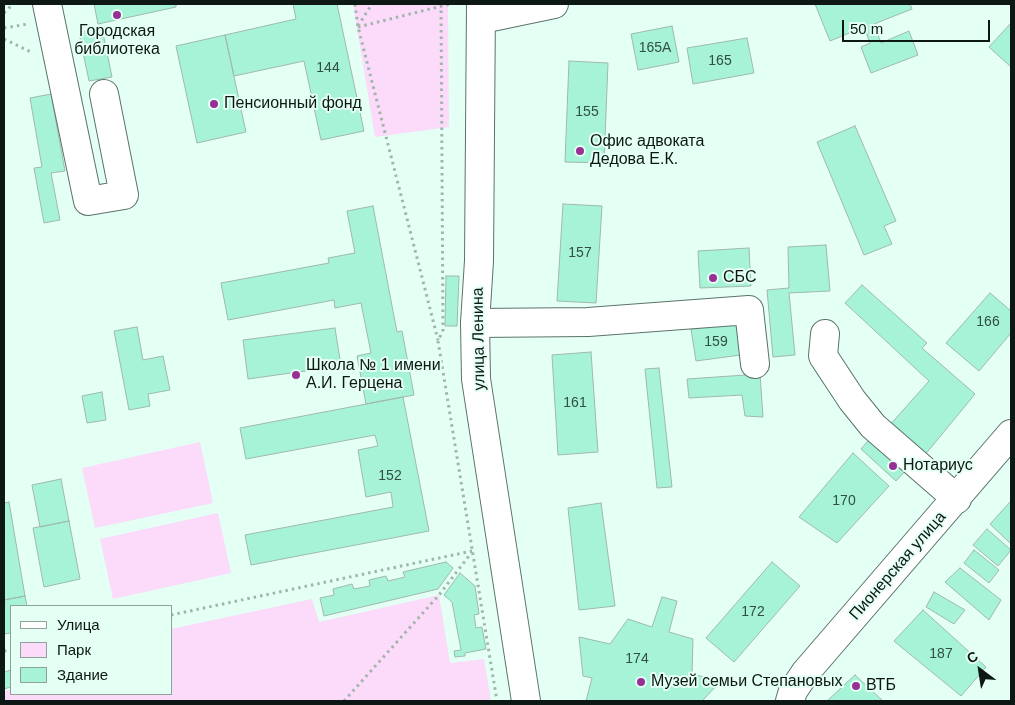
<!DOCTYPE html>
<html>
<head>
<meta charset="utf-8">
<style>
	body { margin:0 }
	#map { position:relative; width:1015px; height:705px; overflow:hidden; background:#e4fff4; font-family:Helvetica,sans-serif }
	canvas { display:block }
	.frame { position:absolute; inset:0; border:5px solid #0d1713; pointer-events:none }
	.legend { position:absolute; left:10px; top:605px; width:162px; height:90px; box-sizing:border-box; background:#e4fff4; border:1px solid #8ea29a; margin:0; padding:6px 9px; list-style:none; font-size:15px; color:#0d1713 }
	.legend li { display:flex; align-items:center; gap:10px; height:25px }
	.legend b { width:25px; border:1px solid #8ea29a }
	.north { position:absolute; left:955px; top:645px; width:50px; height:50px; -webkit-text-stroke:4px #e4fff4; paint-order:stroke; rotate:329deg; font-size:14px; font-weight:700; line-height:20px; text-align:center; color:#0d1713 }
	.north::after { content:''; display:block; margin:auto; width:18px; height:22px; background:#0d1713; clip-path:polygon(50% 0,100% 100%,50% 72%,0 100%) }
	.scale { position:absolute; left:842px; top:20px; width:148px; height:22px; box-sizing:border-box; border:2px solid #0d1713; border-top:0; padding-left:6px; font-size:15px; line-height:18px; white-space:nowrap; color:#0d1713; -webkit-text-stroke:4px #e4fff4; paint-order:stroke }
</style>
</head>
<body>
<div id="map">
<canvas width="1015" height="705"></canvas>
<div class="frame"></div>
<ul class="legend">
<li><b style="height:6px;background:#fff"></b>Улица</li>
<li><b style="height:14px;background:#fcdaf9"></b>Парк</li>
<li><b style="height:14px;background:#a6f3d7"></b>Здание</li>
</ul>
<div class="north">С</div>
<div class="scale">50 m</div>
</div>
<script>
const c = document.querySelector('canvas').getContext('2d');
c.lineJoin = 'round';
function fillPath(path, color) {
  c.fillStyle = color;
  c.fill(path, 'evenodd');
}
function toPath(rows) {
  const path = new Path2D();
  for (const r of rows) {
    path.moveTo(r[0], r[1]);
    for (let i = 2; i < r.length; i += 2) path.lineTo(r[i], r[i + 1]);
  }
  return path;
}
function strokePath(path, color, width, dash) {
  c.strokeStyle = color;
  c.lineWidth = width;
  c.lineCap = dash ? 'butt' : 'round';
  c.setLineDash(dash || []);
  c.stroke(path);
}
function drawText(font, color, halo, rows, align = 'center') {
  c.font = font + ' Helvetica,sans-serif';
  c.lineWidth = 4;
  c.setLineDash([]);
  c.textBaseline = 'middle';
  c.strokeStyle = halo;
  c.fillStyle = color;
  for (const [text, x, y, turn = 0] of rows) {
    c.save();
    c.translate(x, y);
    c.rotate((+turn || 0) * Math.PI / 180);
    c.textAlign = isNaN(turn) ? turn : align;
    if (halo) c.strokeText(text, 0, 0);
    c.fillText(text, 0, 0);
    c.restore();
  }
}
fillPath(toPath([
	[353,4,448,4,449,127,375,137],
	[200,442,213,503,95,528,82,468],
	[218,513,231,573,113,599,100,539],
	[439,595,450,663,484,659,491,701,4,701,4,691,11,690,11,694,171,694,171,629,312,599,319,622]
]), '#fcdaf9');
const building = toPath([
	[94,4,176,4,176,7,98,24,94,4],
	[293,4,337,4,364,131,321,140,304,61,234,76,225,35,296,19,293,4],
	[815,4,910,4,912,9,874,24,881,43,909,31,918,55,871,73,861,47,870,43,864,27,830,41,815,4],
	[1011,23,1011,67,989,47,1011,23],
	[672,26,679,62,638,70,631,34,672,26],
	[102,28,112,77,89,81,79,33,102,28],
	[225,35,246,132,197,143,176,46,225,35],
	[747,38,754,73,693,84,687,48,747,38],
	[569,61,608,63,604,163,565,162,569,61],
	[51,94,65,171,51,173,60,220,44,223,34,168,42,167,30,98,51,94],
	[855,126,896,221,884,226,892,244,864,255,817,142,855,126],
	[563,204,602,206,596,303,557,301,563,204],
	[373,206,397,332,402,331,414,395,366,404,357,356,371,353,361,303,335,308,334,300,228,320,221,283,329,263,328,258,355,253,347,211,373,206],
	[826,245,830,291,789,293,795,355,773,357,767,290,789,288,788,247,826,245],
	[749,248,751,286,700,288,698,251,749,248],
	[446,276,459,276,457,326,445,326,446,276],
	[862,285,927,343,922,348,975,394,924,456,889,426,929,381,845,303,862,285],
	[990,293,1011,311,1011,333,979,371,946,343,990,293],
	[738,323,741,355,696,361,691,329,738,323],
	[137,327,143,360,163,356,170,390,148,394,150,406,129,410,114,331,137,327],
	[335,328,341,366,248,379,243,340,335,328],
	[591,352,598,452,558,455,552,355,591,352],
	[659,368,672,487,657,488,645,369,659,368],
	[760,374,763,417,745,416,742,395,689,398,687,379,760,374],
	[102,392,106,420,87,423,82,396,102,392],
	[403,397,429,531,251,565,245,535,393,507,391,492,366,497,358,450,378,446,375,435,246,459,240,428,403,397],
	[873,435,909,467,896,481,861,449,873,435],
	[853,453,889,486,837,543,799,517,853,453],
	[61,479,69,521,40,527,32,485,61,479],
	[1011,501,1011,544,990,524,1011,501],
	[9,502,25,596,4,600,4,503,9,502],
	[601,503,615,606,579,610,568,508,601,503],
	[69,521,80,579,44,587,33,528,69,521],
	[987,529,1011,550,998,566,973,545,987,529],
	[974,550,999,570,989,583,964,563,974,550],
	[446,562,453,568,438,589,324,616,320,598,334,595,333,589,352,584,354,589,370,586,369,580,386,576,388,581,405,577,403,572,446,562],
	[772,562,800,586,734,662,706,638,772,562],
	[960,568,1001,600,989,620,945,582,960,568],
	[460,573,475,586,479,614,474,615,476,628,482,627,486,649,465,653,465,656,455,657,454,651,461,650,452,602,444,595,460,573],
	[934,592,965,610,954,624,926,607,934,592],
	[25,596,27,606,11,606,11,633,4,634,4,600,25,596],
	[662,597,677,601,669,632,693,639,692,674,721,681,702,701,586,701,592,678,583,676,579,637,610,644,628,619,652,627,662,597],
	[923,610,986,667,961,696,894,641,923,610],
	[11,670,11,687,4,689,4,672,11,670],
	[855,675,883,701,827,701,855,675]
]);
fillPath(building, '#a6f3d7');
strokePath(building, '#9fb9ae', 1);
const minor = toPath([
	[47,4,88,201,124,195,104,94],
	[482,19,554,4],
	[475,323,588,322,749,310,755,364],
	[825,334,823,356,852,400,873,426,957,499]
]);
const major = toPath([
	[481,4,479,261,475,323,476,379,526,701],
	[790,701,793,691,805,673,1011,434]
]);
strokePath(minor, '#5b736a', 30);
strokePath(major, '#5b736a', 30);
strokePath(toPath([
	[355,4,358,27,438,340],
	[441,4,443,330,438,341,497,701],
	[4,13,13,4],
	[358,26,372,4],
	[358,27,450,4],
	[4,28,28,24],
	[4,39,33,53],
	[171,615,472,551],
	[4,651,11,650],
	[344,701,439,595,472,552]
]), '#a0b6ad', 3, [2.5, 4]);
strokePath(minor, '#fff', 28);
strokePath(major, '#fff', 28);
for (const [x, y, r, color] of [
	[117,15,5,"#963094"],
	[214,104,5,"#963094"],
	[580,151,5,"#963094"],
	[713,278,5,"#963094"],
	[296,375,5,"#963094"],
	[893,466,5,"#963094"],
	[641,682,5,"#963094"],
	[856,686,5,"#963094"]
]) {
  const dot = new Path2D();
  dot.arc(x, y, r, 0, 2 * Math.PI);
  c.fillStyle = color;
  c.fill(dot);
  strokePath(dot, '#e4fff4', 2);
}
drawText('14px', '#334e44', null, [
	["165А",655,48],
	["165",720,61],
	["144",328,68],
	["155",587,112],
	["157",580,253],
	["166",988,322],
	["159",716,342],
	["161",575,403],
	["152",390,476],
	["170",844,501],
	["172",753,612],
	["187",941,654],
	["174",637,659]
]);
drawText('16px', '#0d1713', '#e4fff4', [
	["Городская",117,32,"center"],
	["библиотека",117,50,"center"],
	["Пенсионный фонд",224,104],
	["Офис адвоката",590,142],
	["Дедова Е.К.",590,160],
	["СБС",723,278],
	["Школа № 1 имени",306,366],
	["А.И. Герцена",306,384],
	["Нотариус",903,466],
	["Музей семьи Степановых",651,682],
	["ВТБ",866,686]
], 'left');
drawText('16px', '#0d1713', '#e4fff4', [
	["улица Ленина",479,339,-91],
	["Пионерская улица",898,566,-49]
]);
</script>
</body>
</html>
